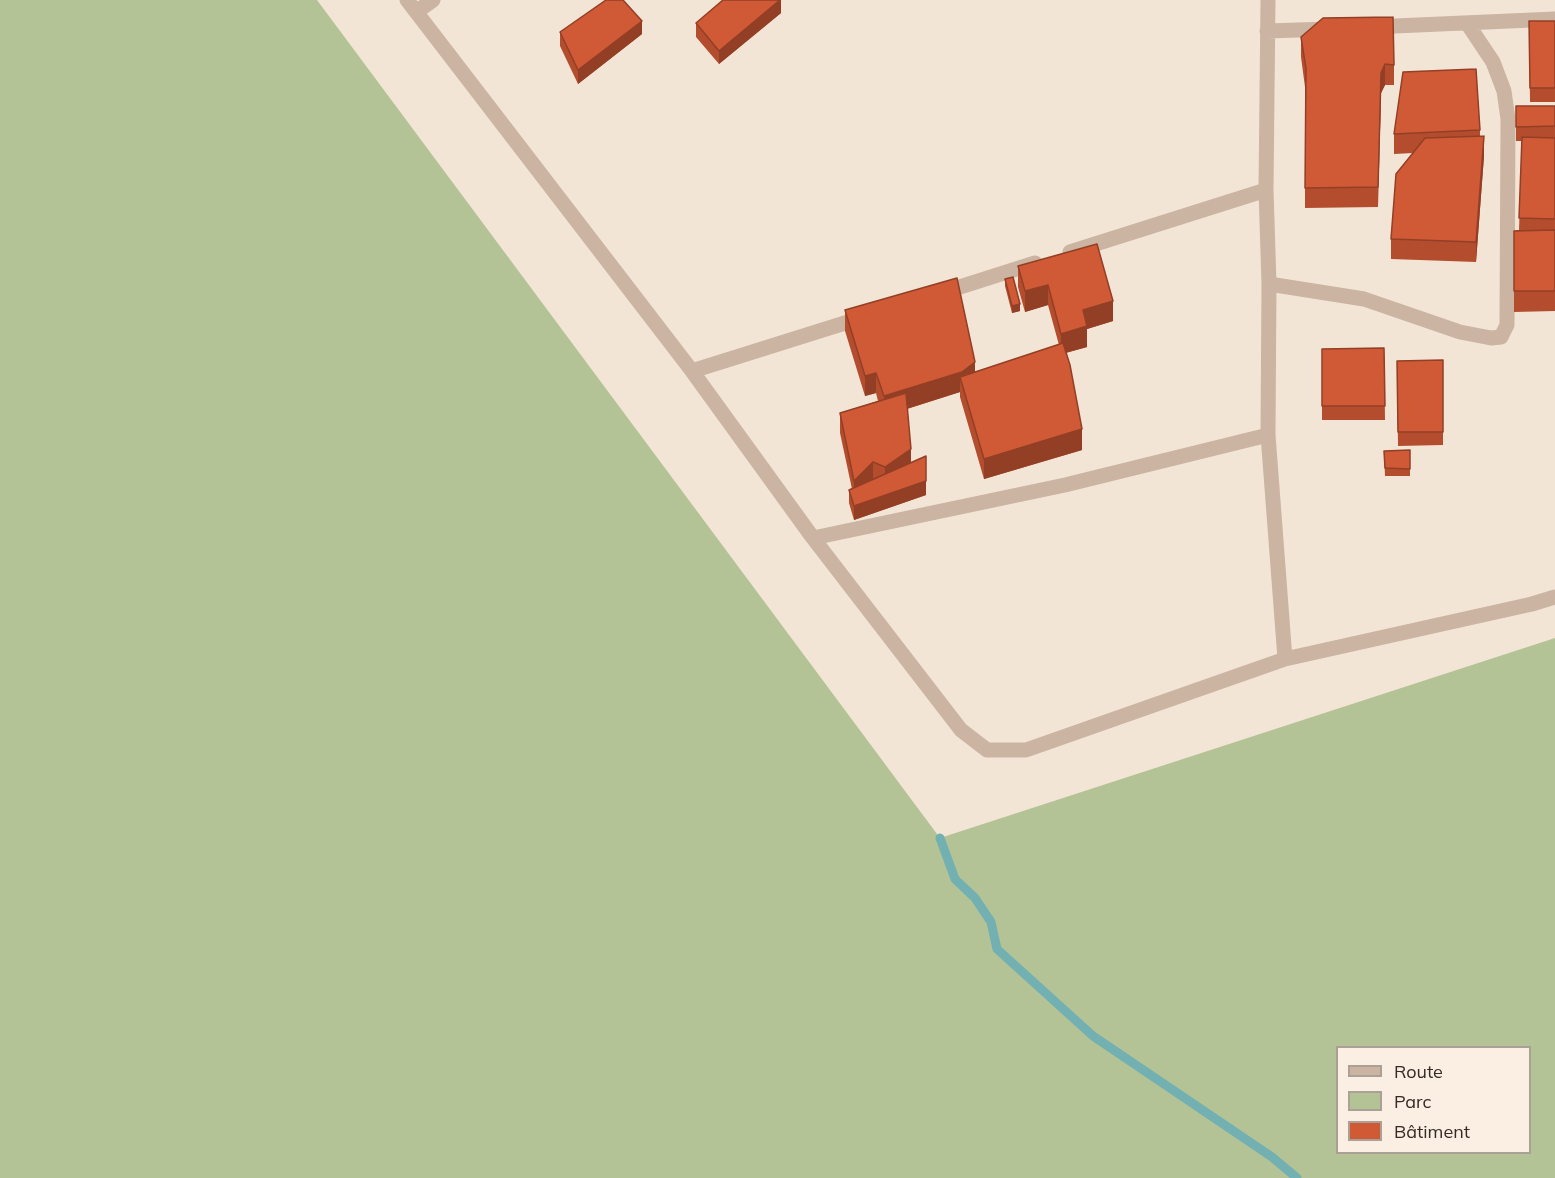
<!DOCTYPE html>
<html>
<head>
<meta charset="utf-8">
<style>
  body { margin:0 }
  #map { position:relative; width:1555px; height:1178px; overflow:hidden; background:#f3e5d6; font-family:Mulish,sans-serif }
  canvas { display:block }
  .legend { position:absolute; left:1336px; top:1046px; width:195px; height:108px; box-sizing:border-box; background:#faefe2; border:2px solid #aba096; margin:0; padding:8px 10px; list-style:none; font-size:18px; color:#352a25 }
  .legend li { display:flex; align-items:center; gap:12px; height:30px }
  .legend b { width:30px; border:2px solid #aba096 }
</style>
</head>
<body>
<div id="map">
<canvas width="1555" height="1178"></canvas>
<ul class="legend">
<li><b style="height:8px;background:#cbb4a1"></b>Route</li>
<li><b style="height:16px;background:#b4c395"></b>Parc</li>
<li><b style="height:16px;background:#d15a36"></b>Bâtiment</li>
</ul>
</div>
<script>
const ctx = document.querySelector('canvas').getContext('2d');
ctx.lineJoin = 'round';
function fillPath(path, color) { ctx.fillStyle = color; ctx.fill(path, 'evenodd'); }
const poly = rows => new Path2D(rows.map(r => 'M' + r).join(''));
function trace(path, color, width, dash) { ctx.strokeStyle = color; ctx.lineWidth = width; ctx.lineCap = dash ? 'butt' : 'round'; ctx.setLineDash(dash || []); ctx.stroke(path); }
fillPath(poly([
  [0,0,317,0,940,838,1555,638,1555,1178,0,1178],
  [1338,1048,1530,1048,1530,1152,1338,1152]
]), '#b4c395');
trace(poly([
  [940,838,955,879,975,898,991,922,997,949,1093,1036,1272,1157,1297,1178]
]), '#73b0b2', 9);
trace(poly([
  [407,0,692,371,813,538,961,730,987,750,1026,750,1285,659,1532,604,1555,597],
  [1268,0,1266,190,1269,284,1268,435,1285,659],
  [416,12,433,0],
  [1372,27,1555,19],
  [1267,31,1330,29],
  [1070,252,1266,190],
  [1269,284,1364,299,1460,332,1491,338,1501,337,1507,325,1508,119,1504,91,1493,62,1467,23],
  [941,293,1035,263],
  [692,371,864,317],
  [813,538,1065,485,1268,435]
]), '#cbb4a1', 15);
fillPath(poly([
  [781,0,781,13,719,64,696,37,696,23],
  [1529,21,1555,21,1555,102,1530,102],
  [560,32,642,34,578,84,560,46],
  [1301,37,1394,65,1394,85,1385,85,1381,93,1378,207,1305,208,1305,87,1301,57],
  [1516,106,1555,106,1555,311,1514,312,1514,231,1519,230,1522,141,1516,141],
  [1480,130,1480,136,1484,156,1476,262,1391,259,1391,239,1413,153,1394,154,1394,134],
  [1018,266,1113,321,1087,329,1087,347,1066,353,1082,450,984,479,960,397,960,392,907,409,911,462,926,495,854,520,849,503,849,490,852,489,840,433,840,413,878,401,876,393,865,396,845,331,845,310,975,372,1059,345,1048,305,1025,312,1018,287],
  [1005,279,1020,311,1012,313,1005,286],
  [1384,348,1385,420,1322,420,1322,349],
  [1443,360,1443,445,1398,446,1397,361],
  [1410,450,1410,476,1385,476,1384,451]
]), '#b44d2e');
fillPath(poly([
  [780,0,781,0,781,13,719,64,719,51],
  [642,21,642,34,578,84,578,70],
  [1385,64,1385,85,1381,93,1378,207,1381,73],
  [1484,136,1484,156,1476,262,1476,242],
  [1048,285,1048,305,1025,312,1025,291],
  [1113,301,1113,321,1087,329,1087,347,1061,354,1061,334,1083,310],
  [1020,304,1020,311,1012,313,1012,306],
  [975,362,975,382,960,377,960,392,884,416,884,396],
  [876,373,876,393,865,396,865,376],
  [1082,429,1082,450,984,479,984,459],
  [911,449,911,469,885,487,885,467],
  [873,462,873,482,854,501,854,481],
  [926,481,926,495,854,520,854,506]
]), '#923f26');
const building = poly([
  [606,0,623,0,642,21,578,70,560,32,606,0],
  [723,0,780,0,719,51,696,23,723,0],
  [1393,17,1394,65,1385,64,1381,73,1378,187,1305,188,1306,68,1301,37,1323,18,1393,17],
  [1529,21,1555,21,1555,88,1530,88,1529,21],
  [1476,69,1480,130,1394,134,1403,72,1476,69],
  [1516,106,1555,106,1555,126,1516,127,1516,106],
  [1484,136,1476,242,1391,239,1396,174,1425,138,1484,136],
  [1522,137,1555,138,1555,219,1519,218,1522,137],
  [1555,230,1555,291,1514,291,1514,231,1555,230],
  [1097,244,1113,301,1083,310,1087,326,1061,334,1048,285,1025,291,1018,266,1097,244],
  [1013,277,1020,304,1012,306,1005,279,1013,277],
  [957,278,975,362,962,372,884,396,876,373,865,376,845,310,957,278],
  [1063,343,1070,365,1082,429,984,459,960,377,1063,343],
  [1384,348,1385,406,1322,406,1322,349,1384,348],
  [1443,360,1443,432,1398,432,1397,361,1443,360],
  [906,393,911,449,885,467,873,462,854,481,840,413,906,393],
  [1410,450,1410,469,1385,468,1384,451,1410,450],
  [926,456,926,481,854,506,849,490,926,456]
]);
fillPath(building, '#d15a36');
trace(building, '#923f26', 1.5);
</script>
</body>
</html>
